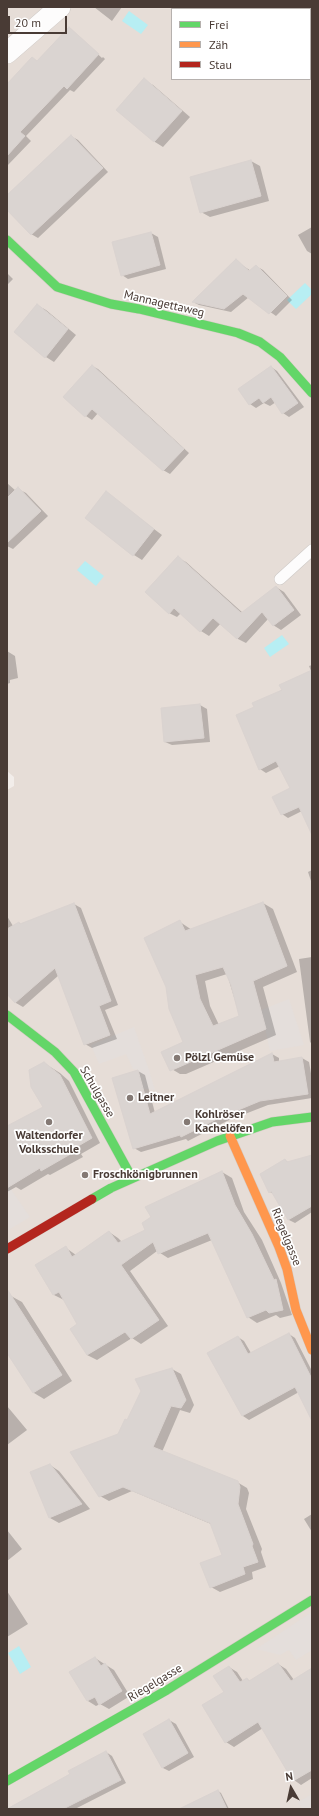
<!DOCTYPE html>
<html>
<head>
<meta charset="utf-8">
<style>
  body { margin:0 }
  #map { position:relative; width:319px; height:1816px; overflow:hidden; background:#f2edea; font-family:"PT Sans",sans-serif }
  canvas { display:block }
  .frame { position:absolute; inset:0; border:8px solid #493b35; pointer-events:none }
  .legend { position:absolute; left:171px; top:8px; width:140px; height:72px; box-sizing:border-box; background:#fff; border:1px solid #b6b1ae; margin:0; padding:5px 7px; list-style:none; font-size:12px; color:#493b35 }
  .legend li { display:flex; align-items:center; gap:8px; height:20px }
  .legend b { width:20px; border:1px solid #b6b1ae }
  .north { position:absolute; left:271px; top:1768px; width:40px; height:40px; -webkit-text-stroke:3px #fff; paint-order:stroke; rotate:351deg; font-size:11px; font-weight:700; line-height:16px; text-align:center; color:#493b35 }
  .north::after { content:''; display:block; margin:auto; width:14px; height:18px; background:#493b35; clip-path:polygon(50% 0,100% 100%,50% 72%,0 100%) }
  .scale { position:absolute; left:8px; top:16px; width:59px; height:18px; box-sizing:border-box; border:2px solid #493b35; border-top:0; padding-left:5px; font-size:12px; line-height:14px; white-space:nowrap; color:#493b35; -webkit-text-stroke:3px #fff; paint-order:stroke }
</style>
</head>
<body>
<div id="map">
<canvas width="319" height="1816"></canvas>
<div class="frame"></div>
<ul class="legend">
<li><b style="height:5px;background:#63d668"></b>Frei</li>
<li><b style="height:5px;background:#ff974d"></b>Zäh</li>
<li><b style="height:5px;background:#b3261e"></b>Stau</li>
</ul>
<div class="north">N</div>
<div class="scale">20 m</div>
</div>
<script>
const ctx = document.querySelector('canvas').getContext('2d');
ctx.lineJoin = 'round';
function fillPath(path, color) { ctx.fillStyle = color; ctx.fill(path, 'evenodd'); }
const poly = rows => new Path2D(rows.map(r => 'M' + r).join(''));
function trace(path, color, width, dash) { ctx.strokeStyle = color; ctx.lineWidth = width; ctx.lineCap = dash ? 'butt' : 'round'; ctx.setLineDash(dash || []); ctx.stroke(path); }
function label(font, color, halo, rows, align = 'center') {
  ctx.font = font + ' "PT Sans",sans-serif'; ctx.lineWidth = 3.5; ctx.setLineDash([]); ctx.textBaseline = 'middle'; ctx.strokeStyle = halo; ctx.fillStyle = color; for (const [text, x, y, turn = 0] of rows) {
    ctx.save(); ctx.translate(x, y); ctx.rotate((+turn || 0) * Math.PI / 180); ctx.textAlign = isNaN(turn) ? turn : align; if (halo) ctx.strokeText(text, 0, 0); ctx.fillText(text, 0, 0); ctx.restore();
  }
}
fillPath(poly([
  [7,7,312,7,312,1809,7,1809,7,790,14,786,14,777,7,771],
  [172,9,310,9,310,79,172,79]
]), '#e6ddd7');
fillPath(poly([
  [289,999,304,1045,270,1051,261,1010],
  [134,1027,149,1070,155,1090,143,1089,138,1070,133,1069,126,1054,99,1064,91,1045],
  [8,1185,30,1217,7,1231,7,1186],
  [312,1612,312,1650,296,1660,289,1650,280,1655,256,1649],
  [312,1794,312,1808,302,1809,298,1802]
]), '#e4dedb');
fillPath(poly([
  [129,11,148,25,141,34,122,21],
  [305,283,312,290,312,294,296,309,287,300],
  [85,561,104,576,96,586,77,570],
  [282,635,289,644,270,657,264,648],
  [19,1646,31,1667,20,1674,8,1653]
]), '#b7eef3');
fillPath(poly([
  [94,7,122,7,112,21],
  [181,7,232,7,235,9,182,9],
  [69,28,102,58,103,57,105,59,74,92,70,90,26,136,31,141,7,166,7,85,38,62],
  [144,80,153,85,190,117,163,147,155,142,118,110],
  [71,136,78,140,108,172,38,238,31,234,7,209,7,196],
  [251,161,260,166,269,201,210,217,201,212],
  [312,227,312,254,307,251,298,235],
  [151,233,158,237,166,269,128,279,122,275],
  [236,261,251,271,256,266,263,270,292,300,276,316,249,297,231,312,199,305,193,302],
  [7,273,13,279,7,285],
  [37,305,46,310,76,335,54,362,46,357],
  [92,366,98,369,189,453,170,474,163,470,98,413,92,420,86,416],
  [271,367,277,371,304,407,289,417,283,413,276,402,270,406,264,403,256,408,250,404],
  [7,483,16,491,18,489,26,493,48,516,13,549,7,546],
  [106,493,162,535,142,560,134,555],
  [178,558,186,562,243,613,276,587,284,592,301,615,281,630,273,625,268,619,246,643,238,639,221,623,209,636,201,631,181,613,177,617,169,613],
  [7,651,15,656,18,678,10,680,10,683,7,684],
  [312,665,312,829,302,811,288,818,282,814,291,789,280,766,266,773,260,769,255,707,311,671,309,666],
  [200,705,207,709,210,742,172,745,165,742,162,709],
  [312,870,312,884,308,872],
  [263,903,273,909,297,972,263,987,276,1035,186,1074,180,1074,170,1068,184,1043,180,922,192,930],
  [227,974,240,1017,219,1025,210,1006,205,981],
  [74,904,81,908,118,1005,105,1010,117,1039,92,1048,85,1044,59,975,23,1007,16,1003,7,993,7,916,13,926,19,923,21,924],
  [312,957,312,1044,310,1042,299,959],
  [272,1054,279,1058,279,1062,302,1058,309,1062,312,1079,312,1098,268,1105,227,1121,188,1141,186,1139,141,1152,134,1148,138,1071,145,1075,155,1113],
  [44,1063,60,1073,69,1081,100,1143,81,1154,83,1157,50,1175,48,1174,21,1190,16,1187,7,1192,7,1127,44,1107],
  [312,1156,312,1212,295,1223,289,1220,275,1195,270,1192,285,1160,289,1163],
  [222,1172,232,1178,244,1212,262,1240,281,1283,292,1315,280,1318,276,1315,257,1323,248,1317,212,1240,168,1258,157,1251,130,1271,168,1326,141,1344,132,1338,97,1360,87,1355,79,1324,64,1300,54,1295,36,1265,66,1248,76,1255,109,1232,118,1238,122,1242,146,1230],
  [11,1296,22,1302,72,1381,44,1399,34,1393,7,1351,7,1299],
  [289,1334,295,1338,312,1371,312,1417,299,1392,249,1420,243,1416,208,1353,238,1337,244,1341,251,1353],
  [172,1369,181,1374,194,1405,190,1413,180,1410,162,1452,237,1482,247,1488,249,1493,246,1509,262,1549,261,1552,266,1567,252,1572,253,1579,220,1592,211,1587,223,1556,211,1524,132,1491,109,1501,100,1496,119,1435,128,1421],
  [7,1406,27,1430,7,1445],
  [50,1465,59,1471,90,1509,59,1523,50,1518],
  [312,1514,312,1532,304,1519],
  [7,1530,22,1549,7,1561],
  [7,1591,28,1624,7,1637],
  [95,1658,114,1670,130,1696,109,1709,100,1704,96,1706,88,1701,71,1672],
  [278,1664,286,1669,294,1680,312,1669,312,1778,301,1785,294,1780,263,1728,234,1747,226,1742,225,1692,229,1667,237,1672,243,1681,247,1679,250,1681],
  [169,1720,176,1724,194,1757,169,1771,163,1768],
  [106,1752,112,1756,126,1783,75,1809,8,1809,71,1774],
  [218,1791,221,1793,229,1809,203,1809]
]), '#0003');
const building = poly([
  [69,27,99,54,67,89,64,86,20,132,25,136,7,156,7,84,32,57,37,61,69,27],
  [144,78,182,111,154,142,116,110,144,78],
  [71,135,103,168,31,235,7,210,7,195,71,135],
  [251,160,261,196,200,213,190,177,251,160],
  [151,232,160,265,121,276,112,242,151,232],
  [236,259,249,271,256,265,287,296,269,314,243,294,224,309,192,302,236,259],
  [37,304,68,329,45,358,14,332,37,304],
  [92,365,184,449,163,471,92,409,85,417,63,397,92,365],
  [271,366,298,403,282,414,271,397,263,403,259,398,249,405,238,389,271,366],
  [18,487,41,511,7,543,7,498,18,487],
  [106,491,154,529,133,556,85,518,106,491],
  [178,556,241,613,276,586,294,610,273,626,262,612,237,639,213,618,200,632,174,608,169,614,145,592,178,556],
  [312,670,312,835,299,807,281,815,272,797,290,788,276,761,259,770,236,715,254,707,252,703,282,690,279,685,312,670],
  [200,704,204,738,164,742,161,708,200,704],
  [263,902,287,966,253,981,266,1029,170,1071,161,1052,183,1042,169,1009,166,987,144,938,180,920,185,931,263,902],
  [223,967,231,985,239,1016,213,1026,200,999,195,975,223,967],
  [74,903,111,1001,99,1006,110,1035,84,1045,55,968,15,1003,7,994,7,929,19,922,20,924,74,903],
  [272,1053,274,1062,302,1057,308,1094,260,1101,219,1118,181,1137,180,1135,133,1149,112,1078,138,1070,150,1114,272,1053],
  [44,1062,60,1075,92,1138,73,1149,74,1152,41,1171,40,1168,7,1188,7,1126,43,1107,31,1087,29,1070,44,1062],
  [312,1155,312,1206,288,1220,271,1191,269,1193,260,1174,285,1159,287,1162,312,1155],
  [222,1171,235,1205,252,1234,274,1280,276,1279,283,1310,269,1313,266,1310,247,1318,208,1233,158,1254,153,1242,121,1265,159,1320,131,1339,125,1332,87,1355,70,1329,77,1324,59,1292,53,1295,35,1265,66,1246,72,1257,109,1231,118,1243,145,1230,142,1223,151,1217,145,1207,222,1171],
  [7,1289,62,1375,33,1393,7,1353,7,1289],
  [289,1333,312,1379,312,1421,295,1387,242,1416,207,1353,238,1336,248,1354,289,1333],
  [172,1368,186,1400,181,1408,171,1406,153,1447,238,1481,240,1487,238,1504,253,1544,252,1546,258,1562,243,1567,245,1574,210,1588,200,1563,222,1555,210,1523,123,1487,99,1497,70,1452,118,1434,125,1419,127,1420,141,1391,135,1379,172,1368],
  [50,1464,82,1504,49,1518,30,1472,50,1464],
  [95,1657,101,1666,105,1663,122,1691,99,1705,95,1697,87,1701,69,1672,95,1657],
  [278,1663,291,1681,312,1668,312,1770,293,1781,258,1722,225,1743,202,1705,224,1692,213,1676,229,1666,240,1682,247,1678,249,1681,278,1663],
  [169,1719,188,1753,162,1768,143,1734,169,1719],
  [106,1751,121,1780,63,1809,7,1809,70,1774,68,1771,106,1751],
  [218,1790,227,1809,179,1809,218,1790]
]);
fillPath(building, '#dad4d1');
trace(building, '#dad3d0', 1);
const lane = poly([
  [280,579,312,550]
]);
const street = poly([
  [7,53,60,7]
]);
const fast = poly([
  [7,240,57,287,111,304,139,309,238,333,260,342,280,357,312,393],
  [7,1015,55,1052,74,1072,132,1178],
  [92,1199,111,1188,217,1141,272,1122,312,1117],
  [7,1781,167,1690,312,1600]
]);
const slow = poly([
  [230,1136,279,1247,287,1269,296,1310,312,1350]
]);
const jam = poly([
  [7,1249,92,1199]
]);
trace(lane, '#cec9c6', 12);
trace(street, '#cec9c6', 22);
trace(fast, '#d4cac3', 10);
trace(slow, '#d4cac3', 10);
trace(jam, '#d4cac3', 10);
trace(lane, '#fdfcfc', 11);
trace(street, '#fdfcfc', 21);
trace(fast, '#63d668', 9);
trace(slow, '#ff974d', 9);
trace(jam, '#b3261e', 9);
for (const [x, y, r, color] of [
  [177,1058,4,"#847974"],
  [130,1098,4,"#847974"],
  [49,1122,4,"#847974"],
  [187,1122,4,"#847974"],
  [85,1175,4,"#847974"]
]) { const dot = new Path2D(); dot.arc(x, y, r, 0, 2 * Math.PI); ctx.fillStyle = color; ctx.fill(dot); trace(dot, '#fff', 1.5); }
label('12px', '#493b35', '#fff', [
  ["Mannagettaweg",164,304,13],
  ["Schulgasse",97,1092,60],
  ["Riegelgasse",286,1237,68],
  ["Riegelgasse",155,1683,-31]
]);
label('bold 12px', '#493b35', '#fff', [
  ["Pölzl Gemüse",185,1058],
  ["Leitner",138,1098],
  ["Kohlröser",195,1115],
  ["Kachelöfen",195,1129],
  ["Waltendorfer",49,1136,"center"],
  ["Volksschule",49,1150,"center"],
  ["Froschkönigbrunnen",93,1175]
], 'left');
</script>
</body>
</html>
